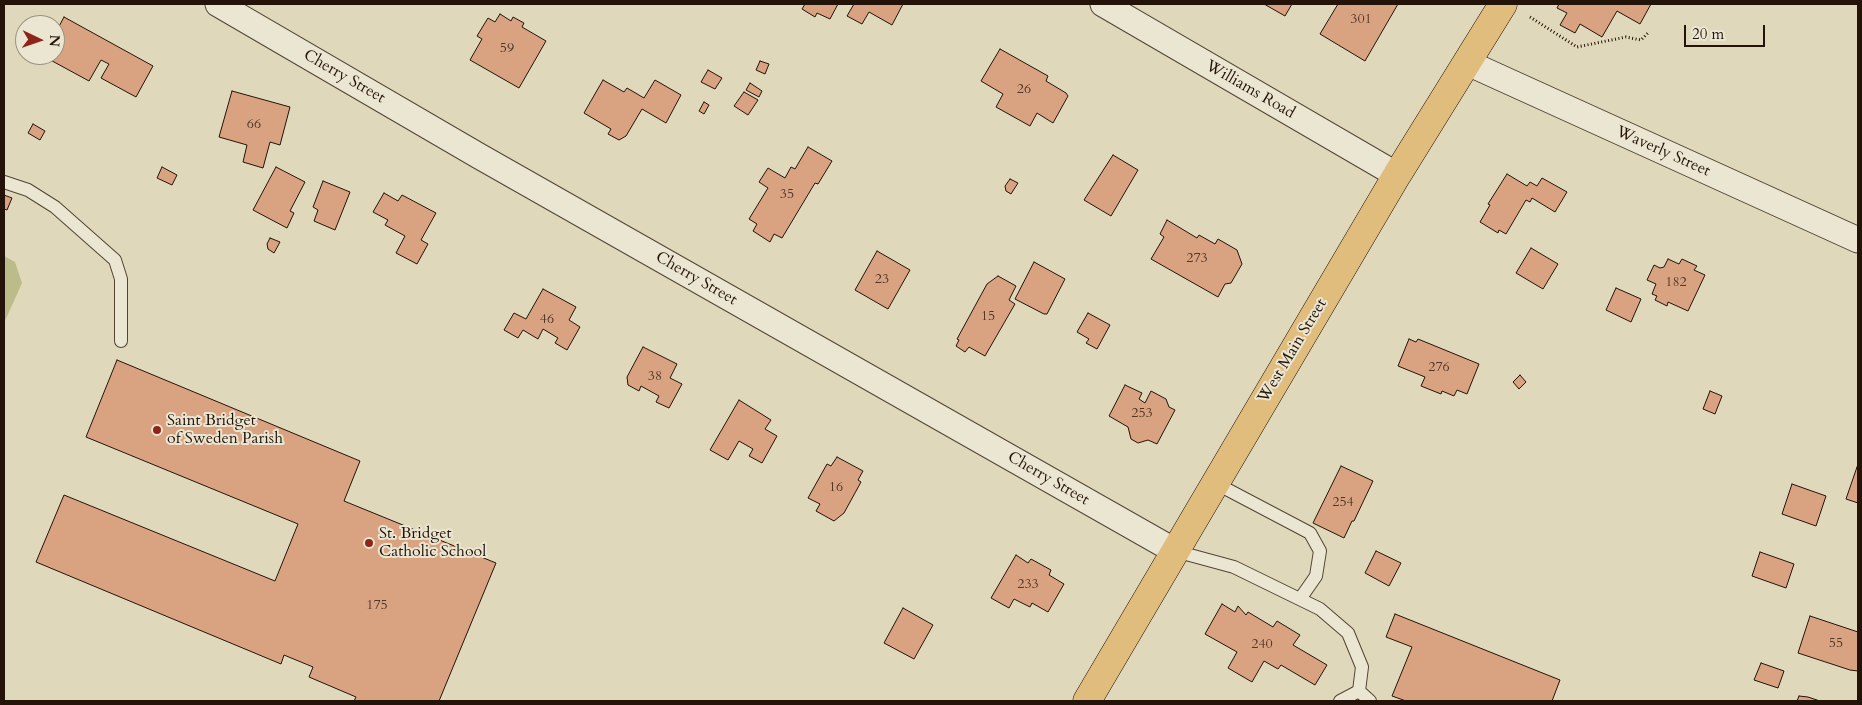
<!DOCTYPE html>
<html>
<head>
<meta charset="utf-8">
<style>
  body { margin:0 }
  #map { position:relative; width:1862px; height:705px; overflow:hidden; background:#e0d8ba; font-family:Cardo,serif }
  canvas { display:block }
  .frame { position:absolute; inset:0; border:5px solid #231309; pointer-events:none }
  .north { position:absolute; left:15px; top:15px; width:50px; height:50px; box-sizing:border-box; background:#ebe6d2; border:1px solid #9b9282; border-radius:50%; rotate:93deg; font-size:14px; font-weight:700; line-height:20px; text-align:center; color:#231309 }
  .north::after { content:''; display:block; margin:auto; width:18px; height:22px; background:#8f2418; clip-path:polygon(50% 0,100% 100%,50% 72%,0 100%) }
  .scale { position:absolute; left:1684px; top:25px; width:81px; height:22px; box-sizing:border-box; border:2px solid #231309; border-top:0; padding-left:6px; font-size:15px; line-height:18px; white-space:nowrap; color:#231309; -webkit-text-stroke:4px #ebe6d2; paint-order:stroke }
</style>
</head>
<body>
<div id="map">
<canvas width="1862" height="705"></canvas>
<div class="frame"></div>
<div class="north">N</div>
<div class="scale">20 m</div>
</div>
<script>
const ctx = document.querySelector('canvas').getContext('2d');
ctx.lineJoin = 'round';
function fillPath(path, color) { ctx.fillStyle = color; ctx.fill(path, 'evenodd'); }
const poly = rows => new Path2D(rows.map(r => 'M' + r).join(''));
function trace(path, color, width, dash) { ctx.strokeStyle = color; ctx.lineWidth = width; ctx.lineCap = dash ? 'butt' : 'round'; ctx.setLineDash(dash || []); ctx.stroke(path); }
function label(font, color, halo, rows, align = 'center') {
  ctx.font = font + ' Cardo,serif'; ctx.lineWidth = 4; ctx.setLineDash([]); ctx.textBaseline = 'middle'; ctx.strokeStyle = halo; ctx.fillStyle = color; for (const [text, x, y, turn = 0] of rows) {
    ctx.save(); ctx.translate(x, y); ctx.rotate((+turn || 0) * Math.PI / 180); ctx.textAlign = isNaN(turn) ? turn : align; if (halo) ctx.strokeText(text, 0, 0); ctx.fillText(text, 0, 0); ctx.restore();
  }
}
fillPath(poly([
  [4,256,15,262,22,283,4,323]
]), '#bbbc8a');
const building = poly([
  [805,4,838,4,830,19,817,13,815,17,802,9,805,4],
  [854,4,903,4,892,25,869,12,862,24,847,16,854,4],
  [1264,4,1292,4,1285,16,1264,4],
  [1338,4,1398,4,1365,61,1320,34,1338,4],
  [1559,4,1651,4,1640,24,1617,11,1602,37,1580,24,1575,33,1560,25,1567,13,1557,8,1559,4],
  [500,14,511,21,513,17,524,23,522,27,546,41,519,88,470,60,482,39,477,36,488,18,495,22,500,14],
  [64,17,153,66,136,97,101,78,109,64,101,60,89,81,43,56,55,55,55,34,64,17],
  [1000,49,1048,76,1046,81,1066,93,1068,96,1053,123,1037,113,1030,126,996,107,1003,94,981,81,1000,49],
  [760,61,769,64,765,74,756,70,760,61],
  [708,70,722,78,715,89,701,82,708,70],
  [603,80,624,92,627,88,644,98,655,80,681,95,666,123,642,109,626,136,619,140,608,134,611,129,584,113,603,80],
  [750,83,762,91,759,97,746,90,750,83],
  [232,91,290,107,280,145,270,142,263,168,243,162,247,145,219,137,232,91],
  [744,92,758,100,748,115,734,106,744,92],
  [704,102,709,105,704,114,699,111,704,102],
  [33,124,45,131,40,140,28,133,33,124],
  [808,147,832,161,818,184,815,183,782,238,774,234,770,242,753,231,757,224,749,219,768,188,759,182,768,168,785,178,791,167,795,169,808,147],
  [1113,155,1138,170,1111,216,1084,200,1113,155],
  [162,167,177,175,172,185,157,178,162,167],
  [276,167,305,182,290,211,294,213,287,228,253,210,276,167],
  [1507,174,1527,186,1530,182,1537,186,1542,178,1567,192,1555,212,1532,198,1530,202,1526,200,1506,234,1499,230,1498,233,1480,222,1490,205,1488,204,1507,174],
  [1010,179,1018,183,1011,194,1006,191,1005,186,1010,179],
  [323,181,350,192,335,230,314,221,318,210,313,207,323,181],
  [384,193,398,201,402,195,436,213,421,240,428,244,417,264,396,253,405,236,385,225,388,220,373,212,384,193],
  [4,195,12,198,7,210,4,209,4,195],
  [1167,220,1197,238,1199,235,1215,244,1218,239,1237,250,1242,264,1231,283,1225,284,1218,297,1151,259,1164,237,1160,234,1167,220],
  [270,238,280,242,274,253,268,249,267,244,270,238],
  [1531,248,1558,264,1543,289,1516,273,1531,248],
  [877,251,910,270,888,309,855,290,877,251],
  [1668,259,1679,264,1682,259,1697,266,1694,270,1705,275,1688,311,1668,302,1667,306,1655,300,1657,296,1652,294,1656,284,1647,280,1654,265,1660,268,1664,267,1668,259],
  [1034,262,1065,279,1047,314,1044,314,1015,299,1034,262],
  [998,276,1016,286,1009,300,1015,304,985,356,969,347,965,352,956,346,959,340,957,339,987,284,998,276],
  [1616,288,1641,299,1631,322,1606,310,1616,288],
  [543,289,576,307,569,320,580,327,567,350,555,343,558,338,543,329,538,339,523,330,518,338,504,330,514,313,526,319,543,289],
  [1088,313,1110,325,1097,349,1086,343,1089,339,1077,332,1088,313],
  [1409,339,1416,342,1418,339,1479,364,1467,394,1457,390,1454,396,1442,391,1441,394,1421,386,1425,377,1398,366,1409,339],
  [643,347,677,364,670,378,682,384,669,408,656,402,659,396,641,386,639,391,628,385,627,377,643,347],
  [117,360,360,461,344,501,496,563,439,701,354,701,356,697,309,677,313,667,284,655,281,664,36,562,64,495,275,581,298,524,86,437,117,360],
  [1520,375,1526,382,1519,389,1513,382,1520,375],
  [1125,385,1142,393,1139,399,1145,403,1151,391,1166,399,1169,407,1175,410,1157,444,1148,440,1138,443,1131,439,1128,427,1109,416,1125,385],
  [1710,391,1722,396,1715,414,1703,409,1710,391],
  [739,400,771,420,765,429,777,436,762,463,749,456,753,449,739,441,728,460,710,450,739,400],
  [837,457,863,471,858,480,861,482,844,513,834,521,816,511,820,504,808,498,827,464,831,466,837,457],
  [1341,466,1373,481,1354,521,1352,521,1344,538,1313,523,1341,466],
  [1857,467,1858,467,1858,503,1846,499,1857,467],
  [1792,484,1826,496,1816,526,1782,514,1792,484],
  [1376,551,1401,563,1389,586,1365,573,1376,551],
  [1760,552,1794,564,1786,588,1752,576,1760,552],
  [1016,555,1028,563,1031,559,1051,570,1049,575,1064,584,1048,612,1032,603,1030,607,1014,599,1009,608,991,598,1016,555],
  [1222,604,1235,612,1238,606,1246,615,1248,612,1273,627,1277,621,1300,635,1293,645,1327,665,1315,685,1281,665,1278,669,1264,661,1252,682,1228,668,1237,652,1205,634,1222,604],
  [903,608,933,625,914,659,884,643,903,608],
  [1395,614,1560,680,1552,701,1406,701,1392,696,1412,647,1386,637,1395,614],
  [1810,616,1858,632,1858,671,1850,670,1798,653,1810,616],
  [1761,663,1784,671,1778,688,1754,680,1761,663],
  [1799,696,1808,697,1820,701,1797,701,1799,696]
]);
fillPath(building, '#d9a281');
trace(building, '#231309', 1);
const lane = poly([
  [4,182,28,190,55,207,115,260,121,279,121,341],
  [1215,483,1310,533,1320,551,1316,576,1300,599],
  [1175,551,1234,567,1320,609,1348,633,1362,667,1359,691,1340,701],
  [1359,691,1370,701]
]);
const street = poly([
  [218,4,479,156,1175,551],
  [1103,4,1397,175],
  [1468,63,1858,240]
]);
const primary = poly([
  [1087,701,1397,175,1503,4]
]);
trace(lane, '#524435', 14);
trace(street, '#524435', 27);
trace(primary, '#231309', 29);
trace(poly([
  [1530,17,1577,47,1626,37,1641,40,1649,32]
]), '#231309', 3, [1, 2.5]);
trace(lane, '#ebe6d2', 12);
trace(street, '#ebe6d2', 25);
trace(primary, '#e0bc7d', 28);
for (const [x, y, r, color] of [
  [157,430,5,"#8f2418"],
  [369,543,5,"#8f2418"]
]) { const dot = new Path2D(); dot.arc(x, y, r, 0, 2 * Math.PI); ctx.fillStyle = color; ctx.fill(dot); trace(dot, '#ebe6d2', 2); }
label('14px', '#503727', null, [
  ["301",1361,20],
  ["59",507,49],
  ["26",1024,90],
  ["66",254,125],
  ["35",787,195],
  ["273",1197,259],
  ["23",882,280],
  ["182",1676,283],
  ["15",988,317],
  ["46",547,320],
  ["276",1439,368],
  ["38",655,377],
  ["253",1142,414],
  ["16",836,488],
  ["254",1343,503],
  ["233",1028,585],
  ["175",377,606],
  ["55",1836,644],
  ["240",1262,645]
]);
label('16px', '#231309', '#ebe6d2', [
  ["Cherry Street",344,77,30],
  ["Williams Road",1250,90,30],
  ["Waverly Street",1663,152,24],
  ["Cherry Street",696,279,30],
  ["West Main Street",1293,351,-59],
  ["Cherry Street",1048,479,30]
]);
label('16px', '#231309', '#ebe6d2', [
  ["Saint Bridget",167,421],
  ["of Sweden Parish",167,439],
  ["St. Bridget",379,534],
  ["Catholic School",379,552]
], 'left');
</script>
</body>
</html>
